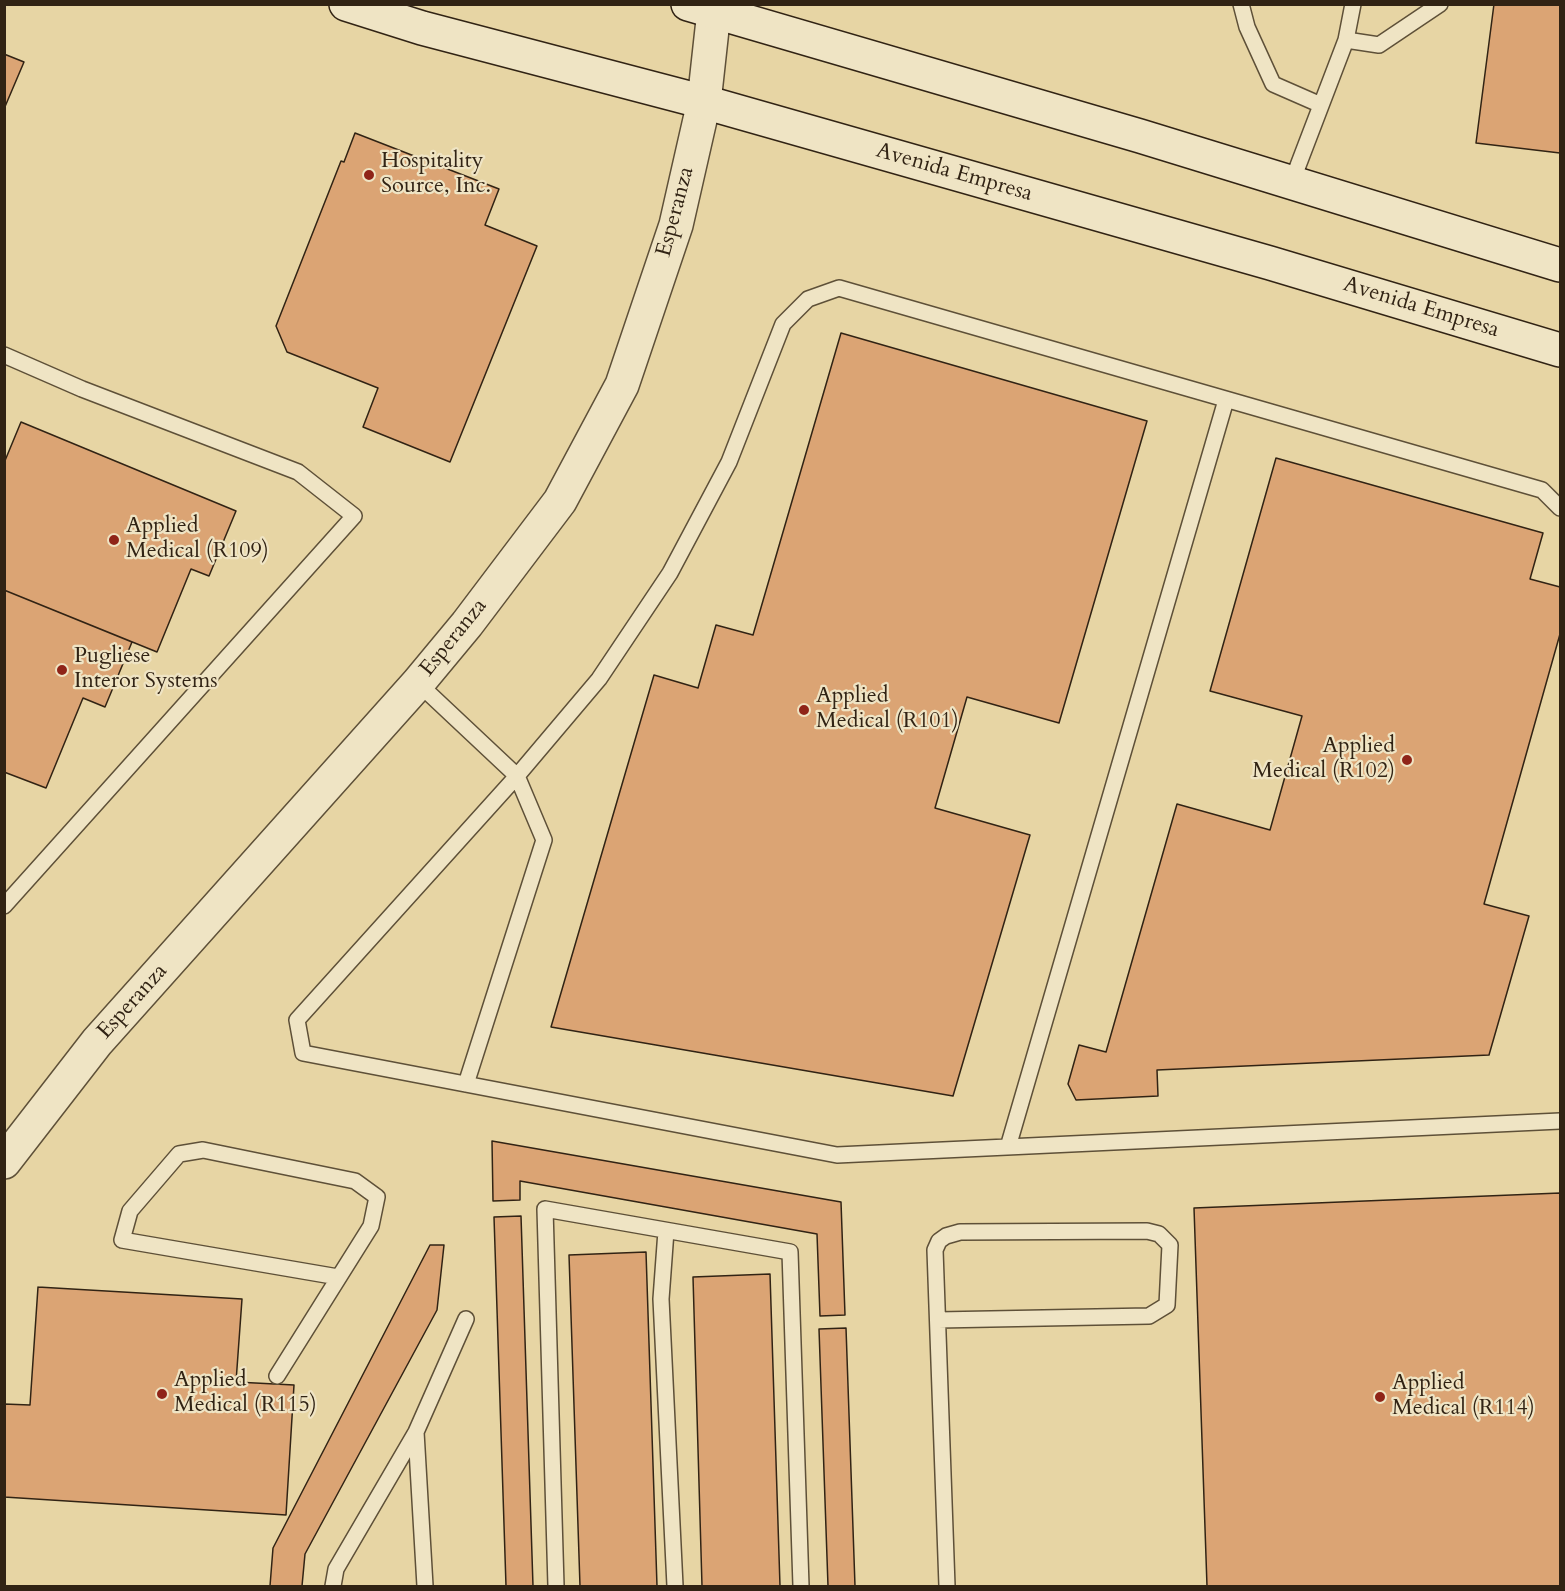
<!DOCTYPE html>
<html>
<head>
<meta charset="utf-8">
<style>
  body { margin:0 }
  #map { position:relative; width:1565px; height:1591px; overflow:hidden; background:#e7d5a4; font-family:Cardo,serif }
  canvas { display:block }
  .frame { position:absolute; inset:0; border:6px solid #312314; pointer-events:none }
</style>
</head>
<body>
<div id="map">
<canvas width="1565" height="1591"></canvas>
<div class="frame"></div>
</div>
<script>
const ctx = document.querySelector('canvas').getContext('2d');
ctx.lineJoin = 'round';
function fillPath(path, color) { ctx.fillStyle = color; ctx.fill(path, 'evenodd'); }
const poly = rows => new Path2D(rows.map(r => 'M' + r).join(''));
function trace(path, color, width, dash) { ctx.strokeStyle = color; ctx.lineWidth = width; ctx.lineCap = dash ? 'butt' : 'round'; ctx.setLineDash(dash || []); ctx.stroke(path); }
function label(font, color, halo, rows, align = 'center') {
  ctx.font = font + ' Cardo,serif'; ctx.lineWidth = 4.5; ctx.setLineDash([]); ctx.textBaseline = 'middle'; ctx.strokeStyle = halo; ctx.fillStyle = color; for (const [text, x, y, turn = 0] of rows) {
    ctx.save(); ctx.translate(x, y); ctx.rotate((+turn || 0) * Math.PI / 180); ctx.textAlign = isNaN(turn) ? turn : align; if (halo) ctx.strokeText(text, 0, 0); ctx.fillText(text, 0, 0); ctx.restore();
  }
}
const building = poly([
  [1494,4,1560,4,1560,153,1476,143,1494,4],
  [4,54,24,62,4,109,4,54],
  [355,133,499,189,485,225,537,246,450,462,363,427,378,388,287,352,276,326,341,161,344,162,355,133],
  [841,333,1147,421,1059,723,967,697,935,808,1030,835,953,1096,551,1027,654,675,698,688,716,625,753,635,841,333],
  [21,422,236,511,209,576,191,569,157,652,4,590,4,463,21,422],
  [1276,458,1543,533,1530,579,1560,587,1560,634,1484,904,1529,916,1489,1055,1157,1070,1158,1096,1076,1100,1068,1084,1079,1045,1106,1052,1177,804,1270,830,1302,716,1210,691,1276,458],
  [4,590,132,642,105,707,83,698,46,788,4,772,4,590],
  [492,1141,841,1202,845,1315,820,1316,817,1234,520,1181,520,1200,493,1201,492,1141],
  [1560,1193,1560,1586,1207,1586,1194,1208,1560,1193],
  [521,1216,533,1586,506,1586,494,1217,521,1216],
  [430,1245,444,1245,437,1310,305,1554,302,1586,270,1586,273,1548,430,1245],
  [646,1252,657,1586,580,1586,569,1255,646,1252],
  [770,1274,780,1586,702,1586,693,1277,770,1274],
  [38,1287,242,1299,236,1382,294,1385,286,1515,4,1497,4,1404,30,1405,38,1287],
  [846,1328,855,1586,828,1586,819,1329,846,1328]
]);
fillPath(building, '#dba474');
trace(building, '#312314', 1.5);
const service = poly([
  [1241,4,1247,27,1273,84,1321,105],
  [1346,40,1379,45,1440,4],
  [1291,184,1346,40,1353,4],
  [4,355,82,389,298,472,354,516,4,906],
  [1560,508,1542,490,839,288,808,299,783,324,729,462,670,573,599,679,517,776,297,1020,303,1053,837,1155,1560,1121],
  [418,683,517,776,544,840,466,1084],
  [1008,1147,1226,400],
  [666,1231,661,1299,675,1586],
  [938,1320,1149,1316,1167,1305,1170,1245,1159,1234,1147,1231,960,1232,946,1236,939,1241,935,1250,947,1586],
  [277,1376,371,1226,377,1197,355,1181,203,1150,179,1154,130,1211,122,1240,338,1277],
  [416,1432,425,1586],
  [333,1586,336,1569,416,1432,466,1319],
  [556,1586,545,1209,790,1252,801,1586]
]);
const tertiary = poly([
  [4,1162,97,1042,418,683,467,624,560,501,622,385,676,225,704,102,714,11]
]);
const secondary = poly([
  [346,4,422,28,704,102,1270,263,1560,350],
  [688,4,1140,136,1560,265]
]);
trace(service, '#5e5038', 18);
trace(tertiary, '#5e5038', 36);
trace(secondary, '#312314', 36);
trace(service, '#efe4c4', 15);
trace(tertiary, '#efe4c4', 33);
trace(secondary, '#efe4c4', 33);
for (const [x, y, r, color] of [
  [369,175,6,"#8f2418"],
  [114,540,6,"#8f2418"],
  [62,670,6,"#8f2418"],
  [804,710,6,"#8f2418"],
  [1407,760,6,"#8f2418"],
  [162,1394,6,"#8f2418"],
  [1380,1397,6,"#8f2418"]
]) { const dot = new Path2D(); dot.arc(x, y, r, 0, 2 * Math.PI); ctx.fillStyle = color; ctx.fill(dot); trace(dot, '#efe4c4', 2); }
label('22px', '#312314', '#efe4c4', [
  ["Hospitality",381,162],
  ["Source, Inc.",381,187],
  ["Applied",126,527],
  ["Medical (R109)",126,552],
  ["Pugliese",74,657],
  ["Interor Systems",74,682],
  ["Applied",816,697],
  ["Medical (R101)",816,722],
  ["Applied",1395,747,"right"],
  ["Medical (R102)",1395,772,"right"],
  ["Applied",174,1381],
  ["Medical (R115)",174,1406],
  ["Applied",1392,1384],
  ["Medical (R114)",1392,1409]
], 'left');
label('22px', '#312314', '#efe4c4', [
  ["Avenida Empresa",954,173,16],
  ["Esperanza",676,212,-75],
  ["Avenida Empresa",1421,308,17],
  ["Esperanza",454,638,-51],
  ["Esperanza",133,1002,-48]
]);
</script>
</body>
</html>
